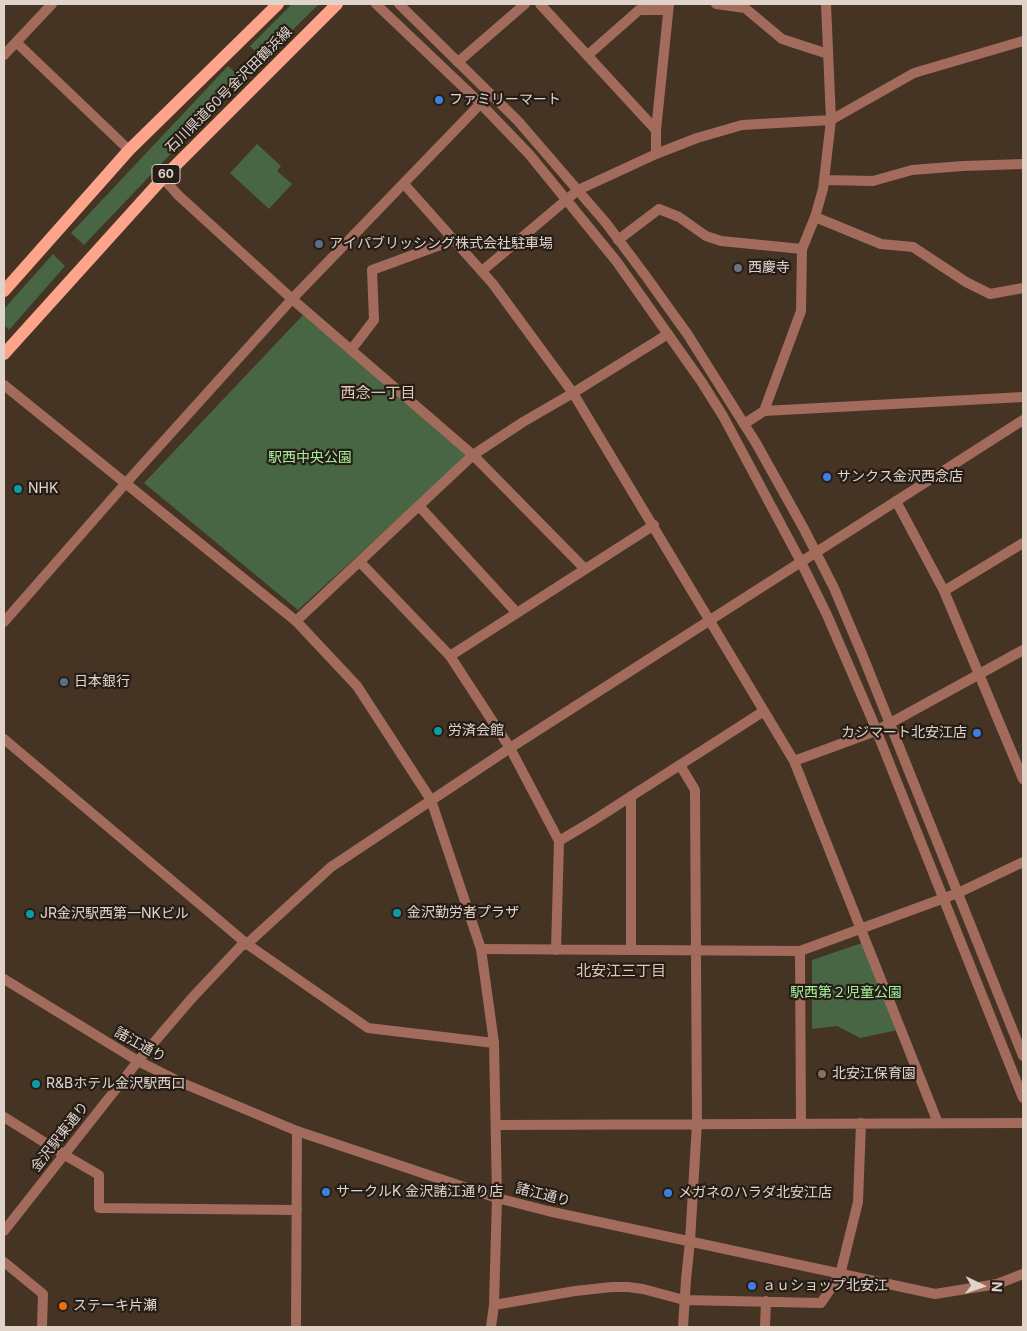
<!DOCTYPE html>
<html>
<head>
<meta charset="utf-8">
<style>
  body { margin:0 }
  #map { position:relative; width:1027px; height:1331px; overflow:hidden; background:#453323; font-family:Inter,sans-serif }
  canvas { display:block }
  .frame { position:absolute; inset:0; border:5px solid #e0d4ca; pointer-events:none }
  .north { position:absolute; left:957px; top:1261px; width:50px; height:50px; -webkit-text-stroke:4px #251d16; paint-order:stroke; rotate:93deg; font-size:14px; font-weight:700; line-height:20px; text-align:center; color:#e0d4ca }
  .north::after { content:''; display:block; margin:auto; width:18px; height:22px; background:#e0d4ca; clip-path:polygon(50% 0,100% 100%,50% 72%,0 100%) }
</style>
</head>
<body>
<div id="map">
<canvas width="1027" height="1331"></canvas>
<div class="frame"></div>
<div class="north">N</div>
</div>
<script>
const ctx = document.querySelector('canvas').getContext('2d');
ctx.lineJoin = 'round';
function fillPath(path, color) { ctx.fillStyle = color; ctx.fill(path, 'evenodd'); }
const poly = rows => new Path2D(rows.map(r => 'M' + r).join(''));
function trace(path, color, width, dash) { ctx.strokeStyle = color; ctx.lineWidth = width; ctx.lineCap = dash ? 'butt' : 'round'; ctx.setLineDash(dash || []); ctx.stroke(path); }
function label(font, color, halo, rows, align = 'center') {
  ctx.font = font + ' Inter,"Noto Sans JP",sans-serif'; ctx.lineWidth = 4.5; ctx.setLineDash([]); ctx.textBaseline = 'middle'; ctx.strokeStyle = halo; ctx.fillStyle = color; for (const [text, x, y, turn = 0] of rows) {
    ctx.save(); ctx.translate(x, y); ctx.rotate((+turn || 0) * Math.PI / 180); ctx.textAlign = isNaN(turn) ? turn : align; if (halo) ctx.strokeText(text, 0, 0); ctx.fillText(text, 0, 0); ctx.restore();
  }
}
fillPath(poly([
  [292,4,319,4,263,59,250,46],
  [228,66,242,79,84,245,71,233],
  [257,144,281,166,277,171,292,184,269,209,230,173],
  [53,254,65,266,9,330,4,325,4,309],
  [303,315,468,455,298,610,144,483],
  [862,943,898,1030,860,1038,837,1026,812,1029,812,960]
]), '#486644');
trace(poly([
  [540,4,656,130],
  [716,4,745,8,782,39,828,54],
  [588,55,639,10,668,10],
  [458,62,525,4],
  [656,154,656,130,669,4],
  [163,178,178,195,292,299,473,455,585,569],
  [824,180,873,181,912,170,963,166,1023,164],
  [404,184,493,284,573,393,794,761,938,1123],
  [815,217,881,244,913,247,966,282,990,294,1023,288],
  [618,240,659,209,679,217,706,236,721,241,802,249],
  [482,271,578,190,656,154,697,138,742,125,831,120,914,73,1023,41],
  [351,350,374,320,372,270,454,240],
  [764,411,1023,397],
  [744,424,764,411,801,311,802,249,815,217,823,189,831,120,826,4],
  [896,501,944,591,1023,779],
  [419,506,517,613],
  [360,562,450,656,510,748,559,841,556,950],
  [944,591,1023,543],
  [296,621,473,455,523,422,573,393,668,334],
  [4,622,125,484],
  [450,656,654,525],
  [794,761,876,731,1023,650],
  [680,765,695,790,697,1123,690,1241,686,1280,683,1327],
  [559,841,591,822,764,711],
  [247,944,368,1028,494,1043],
  [481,949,800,951,958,893,1023,862],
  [631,950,631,796],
  [800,951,801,1123],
  [496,1125,1023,1123],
  [63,1154,99,1175,99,1208,297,1210],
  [4,1262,43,1294,42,1327],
  [494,1305,575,1291,612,1287,628,1287,643,1289,684,1300,821,1303,840,1275,858,1202,861,1123],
  [296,1327,297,1131],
  [491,1327,494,1305,497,1198],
  [765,1327,766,1301]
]), '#a26b5c', 10);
trace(poly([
  [376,4,476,99,529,154,617,262,701,381,723,416,801,562,827,615,871,717,1023,1098],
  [399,4,518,121,606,223,645,275,688,335,756,443,804,529,834,588,862,654,1023,1056],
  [16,42,129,150],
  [4,55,52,4],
  [4,385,296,621,357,686,431,800,481,949,494,1043,497,1198],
  [125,484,292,299,485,99],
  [4,739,247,944],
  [4,979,138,1061,180,1082,297,1131,497,1198,548,1211,935,1294,997,1284,1023,1274],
  [4,1117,63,1154],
  [4,1231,138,1061,192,998,241,946,247,944,331,867,510,748,1023,420]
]), '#a26b5c', 10);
trace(poly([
  [4,291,129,150,278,4],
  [4,354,163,178,337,4]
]), '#fda48b', 12);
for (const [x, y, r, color] of [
  [439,100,5,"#3f7fe0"],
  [319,244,5,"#5c6f8a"],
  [738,268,5,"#6b7280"],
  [827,477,5,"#3f7fe0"],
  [18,489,5,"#0f9aa8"],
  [64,682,5,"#5c6f8a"],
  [438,731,5,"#0f9aa8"],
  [977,733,5,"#3f7fe0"],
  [397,913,5,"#0f9aa8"],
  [30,914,5,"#0f9aa8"],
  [822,1074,5,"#8d6e63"],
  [36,1084,5,"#0f9aa8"],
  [326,1192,5,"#3f7fe0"],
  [668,1193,5,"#3f7fe0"],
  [752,1286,5,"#3f7fe0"],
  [63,1306,5,"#e8710a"]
]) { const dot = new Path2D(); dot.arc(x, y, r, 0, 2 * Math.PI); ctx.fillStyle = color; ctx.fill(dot); trace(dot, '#251d16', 2); }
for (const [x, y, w] of [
  [166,174,28]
]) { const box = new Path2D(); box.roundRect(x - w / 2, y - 9.5, w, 19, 4); ctx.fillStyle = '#251d16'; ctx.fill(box); trace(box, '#e0d4ca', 1); }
label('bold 12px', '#e0d4ca', null, [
  ["60",166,174]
]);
label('14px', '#e0d4ca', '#251d16', [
  ["石川県道60号金沢田鶴浜線",229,90,-45],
  ["諸江通り",140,1045,29],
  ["金沢駅東通り",60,1137,-52],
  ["諸江通り",543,1195,14]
]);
label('14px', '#e0d4ca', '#251d16', [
  ["ファミリーマート",449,100],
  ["アイパブリッシング株式会社駐車場",329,244],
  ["西慶寺",748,268],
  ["サンクス金沢西念店",837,477],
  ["NHK",28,489],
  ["日本銀行",74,682],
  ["労済会館",448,731],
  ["カジマート北安江店",967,733,"right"],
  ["金沢勤労者プラザ",407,913],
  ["JR金沢駅西第一NKビル",40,914],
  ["北安江保育園",832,1074],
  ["R&Bホテル金沢駅西口",46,1084],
  ["サークルK 金沢諸江通り店",336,1192],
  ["メガネのハラダ北安江店",678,1193],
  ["ａｕショップ北安江",762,1286],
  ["ステーキ片瀬",73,1306]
], 'left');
label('14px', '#a5ef9a', '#251d16', [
  ["駅西中央公園",310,458],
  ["駅西第２児童公園",846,993]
]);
label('15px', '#e0c9b6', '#251d16', [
  ["西念一丁目",378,393],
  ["北安江三丁目",621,971]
]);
</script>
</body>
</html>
